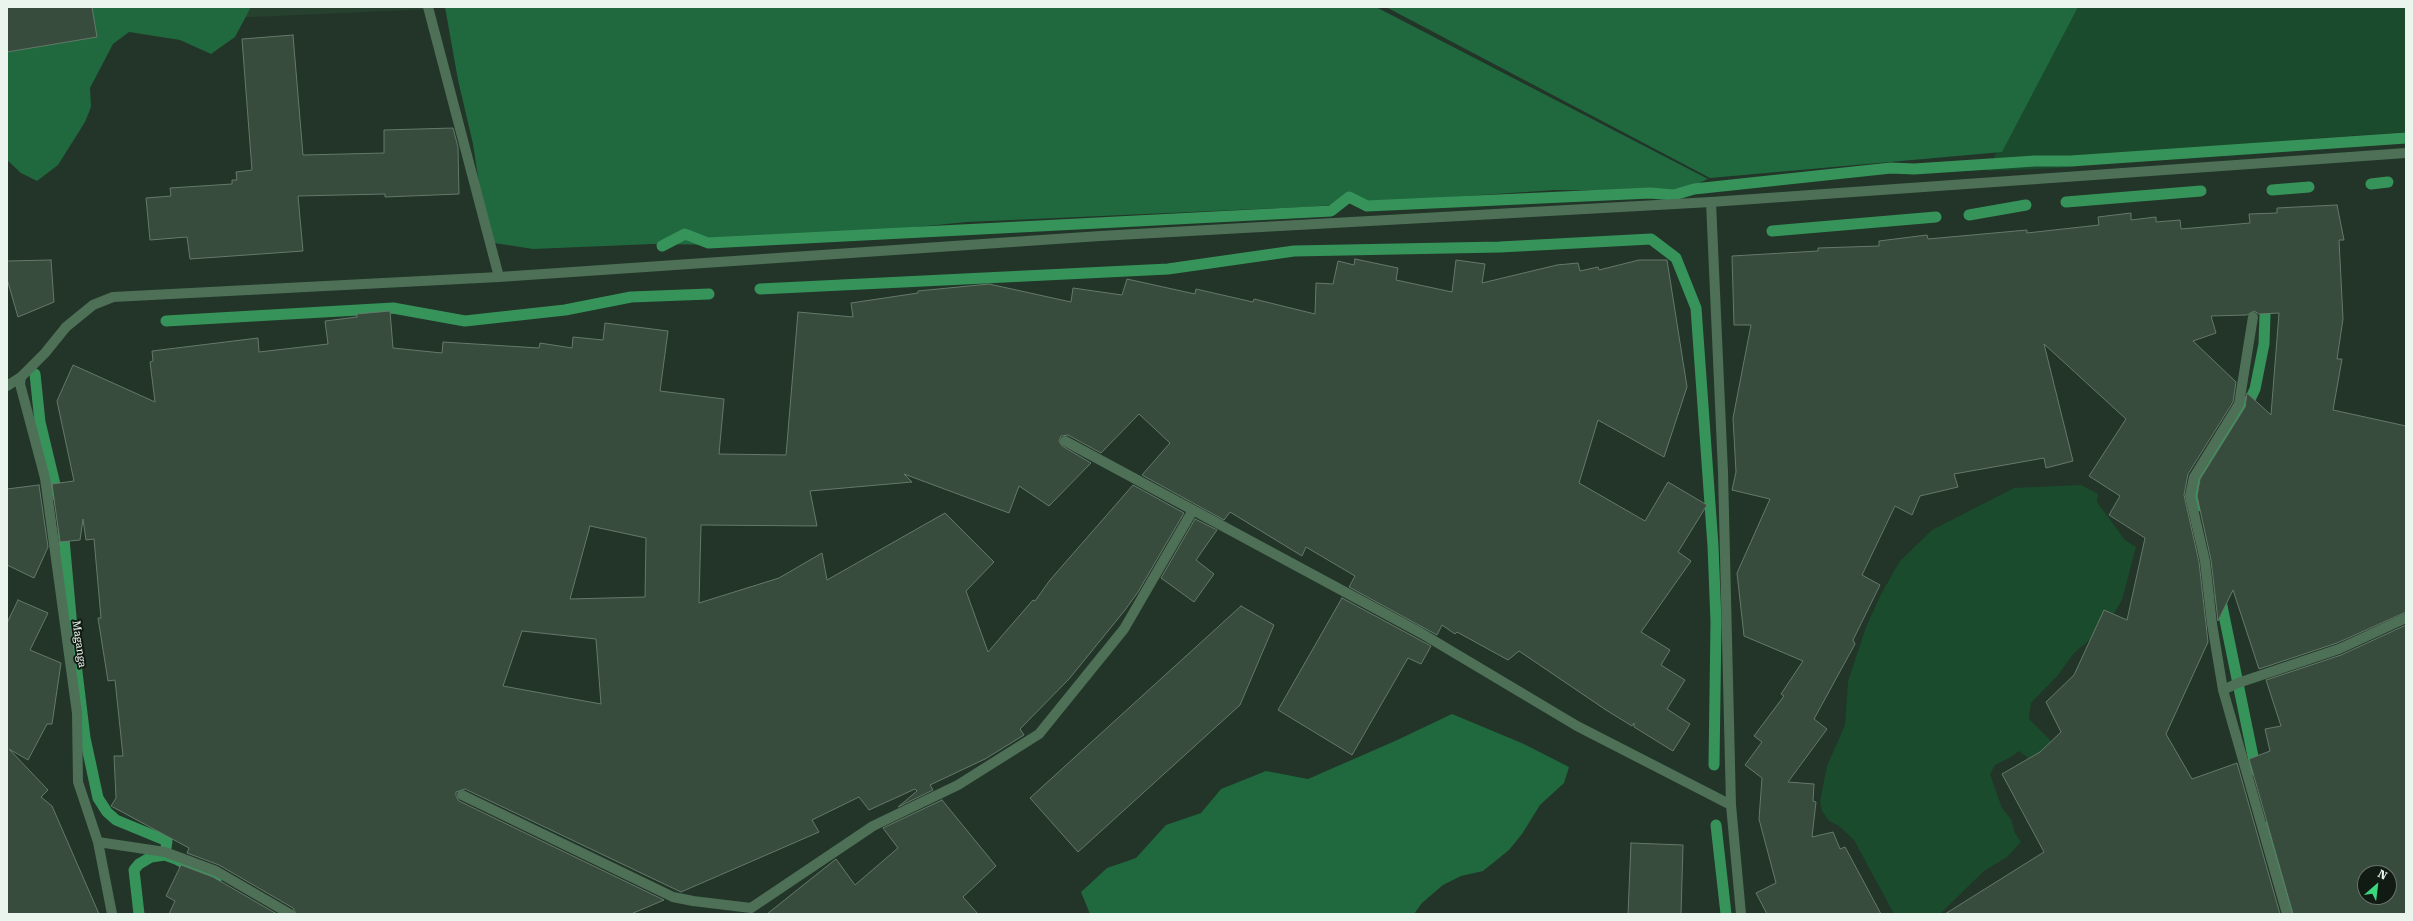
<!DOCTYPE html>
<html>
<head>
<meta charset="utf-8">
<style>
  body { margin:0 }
  #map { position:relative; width:2413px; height:921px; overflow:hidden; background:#223528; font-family:"Roboto Serif",serif }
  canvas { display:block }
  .frame { position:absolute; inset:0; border:8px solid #eaf6ed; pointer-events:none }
  .north { position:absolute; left:2357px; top:865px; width:40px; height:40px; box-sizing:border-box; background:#121a14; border:1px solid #68726b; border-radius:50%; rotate:28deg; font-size:11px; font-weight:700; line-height:16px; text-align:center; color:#eaf6ed }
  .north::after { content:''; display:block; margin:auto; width:14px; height:18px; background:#3ad77f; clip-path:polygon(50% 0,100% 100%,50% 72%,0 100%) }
</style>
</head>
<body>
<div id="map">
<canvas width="2413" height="921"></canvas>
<div class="frame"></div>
<div class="north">N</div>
</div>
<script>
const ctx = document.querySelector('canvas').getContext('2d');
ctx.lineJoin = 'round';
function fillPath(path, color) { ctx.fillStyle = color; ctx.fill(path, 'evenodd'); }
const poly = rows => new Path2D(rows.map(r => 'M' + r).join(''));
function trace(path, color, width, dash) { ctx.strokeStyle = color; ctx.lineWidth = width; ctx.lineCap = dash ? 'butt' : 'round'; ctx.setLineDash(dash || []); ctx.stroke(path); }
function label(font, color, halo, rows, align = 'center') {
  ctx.font = font + ' "Roboto Serif",serif'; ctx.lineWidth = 4; ctx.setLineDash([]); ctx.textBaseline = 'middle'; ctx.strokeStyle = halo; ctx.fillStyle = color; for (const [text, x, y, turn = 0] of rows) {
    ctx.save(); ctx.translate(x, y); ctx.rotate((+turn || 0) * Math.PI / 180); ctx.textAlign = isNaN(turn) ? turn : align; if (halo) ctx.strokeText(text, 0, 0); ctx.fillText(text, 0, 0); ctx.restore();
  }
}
fillPath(poly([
  [7,7,432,7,432,9,7,28]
]), '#27412f');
fillPath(poly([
  [2071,7,2406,7,2406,132,2307,139,2060,168,1987,171],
  [2081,485,2098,494,2097,502,2125,540,2136,547,2122,600,2107,625,2074,653,2058,675,2031,703,2029,719,2055,745,2036,764,2019,751,2011,757,1995,765,1990,774,2002,808,2011,819,2015,833,2021,842,2007,857,1984,871,1940,914,1894,914,1854,840,1839,826,1829,821,1822,811,1820,801,1827,766,1845,725,1848,681,1866,627,1881,594,1900,561,1932,530,2014,488]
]), '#194b2c');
fillPath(poly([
  [7,7,251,7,235,37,211,54,180,40,129,32,113,44,90,88,91,107,85,122,58,165,37,181,21,173,7,160],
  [445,7,1376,7,1708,179,1681,191,1555,190,1303,207,967,222,896,229,836,242,786,236,725,245,653,244,533,249,488,242,473,144,458,80],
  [1386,7,2078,7,2002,152,1710,178],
  [1452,714,1524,744,1569,767,1564,783,1540,805,1522,834,1509,850,1483,871,1461,876,1443,885,1422,903,1414,914,1090,914,1081,892,1107,868,1136,858,1166,825,1201,813,1221,789,1266,771,1308,779,1395,741]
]), '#20683e');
trace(poly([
  [2371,184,2388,182],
  [2272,190,2309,187],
  [2066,202,2201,191],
  [1969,215,2026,205],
  [1772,231,1936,217],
  [662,246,685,234,708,243,1331,211,1349,197,1367,206,1650,193,1674,195,1694,189,1891,168,1914,169,2035,161,2071,161,2406,138],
  [760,289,1168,269,1294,251,1500,247,1651,239,1676,258,1696,308,1713,546,1716,622,1714,765],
  [166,321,393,308,465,321,565,310,631,297,709,294],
  [35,374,40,422,58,497],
  [2201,506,2198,491,2209,457,2246,408,2255,389,2264,344,2265,315],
  [63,528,73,639,85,738,98,798,107,812,116,820,167,841,165,855],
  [2220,596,2256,771],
  [1716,825,1726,914],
  [2269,826,2293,914],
  [139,914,134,870,139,864,151,857,165,855,176,859,216,881]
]), '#36945b', 11);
const building = poly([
  [7,7,92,7,97,37,7,52,7,7],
  [293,35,303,155,384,153,384,130,453,128,458,147,459,194,385,197,385,194,298,196,303,251,190,259,187,237,150,240,146,198,171,196,170,188,232,184,232,180,237,180,236,172,252,170,242,39,293,35],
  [2337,205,2344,240,2339,240,2343,319,2337,359,2342,359,2333,410,2406,426,2406,612,2337,643,2259,669,2233,590,2218,621,2211,560,2197,496,2200,479,2245,407,2247,393,2271,415,2279,313,2259,314,2254,311,2247,315,2211,316,2216,333,2193,341,2236,382,2233,402,2188,474,2184,495,2199,562,2208,642,2166,734,2192,779,2237,763,2280,914,1945,914,2044,852,2002,774,2040,752,2061,732,2046,702,2074,675,2104,610,2127,620,2145,538,2109,515,2120,496,2089,476,2126,419,2044,344,2073,461,2046,468,2044,458,1954,474,1958,487,1920,496,1912,515,1895,506,1862,575,1880,585,1853,640,1855,644,1814,719,1827,729,1788,782,1814,784,1813,801,1816,802,1812,837,1833,832,1840,849,1845,847,1881,914,1767,914,1756,893,1776,883,1759,819,1762,778,1745,765,1762,742,1754,736,1784,696,1781,694,1803,661,1744,636,1737,573,1770,499,1732,490,1736,472,1733,418,1751,325,1734,325,1732,256,1818,251,1818,248,1879,246,1879,241,1927,235,1928,239,2027,230,2027,233,2099,225,2098,217,2131,213,2131,220,2156,217,2156,222,2180,220,2181,229,2250,223,2249,214,2277,213,2277,208,2337,205],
  [1355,259,1398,268,1396,280,1452,292,1456,260,1485,264,1482,283,1557,265,1578,263,1580,271,1598,267,1599,270,1639,260,1667,260,1687,387,1664,457,1598,420,1579,483,1645,521,1668,482,1707,505,1678,552,1691,561,1641,632,1670,650,1661,665,1685,680,1667,709,1690,724,1673,751,1634,727,1634,723,1632,726,1606,710,1519,651,1508,660,1457,632,1455,634,1442,625,1437,635,1349,587,1355,576,1306,547,1302,556,1230,512,1224,520,1142,475,1170,443,1139,414,1101,453,1068,435,1061,436,1059,441,1062,446,1091,463,1049,506,1019,486,1009,513,904,474,912,482,810,491,817,526,701,525,699,603,779,578,822,553,827,580,945,513,994,562,966,591,988,652,1033,600,1035,601,1050,580,1133,485,1184,513,1138,592,1125,610,1069,679,1020,729,1024,735,985,759,930,785,933,790,898,807,917,791,915,789,869,810,859,797,812,820,819,832,681,892,465,789,456,792,456,796,459,801,664,900,631,914,296,914,293,908,219,865,187,853,189,848,111,806,116,798,114,756,123,756,115,680,108,681,98,618,101,618,94,539,86,540,83,519,80,540,60,542,52,484,74,481,57,401,73,365,155,402,150,362,153,361,152,351,258,338,259,352,328,344,325,321,357,317,357,314,390,311,393,348,442,353,443,342,539,348,540,343,572,348,573,337,603,340,605,323,668,331,660,391,724,399,719,454,786,455,798,312,853,317,851,303,918,293,918,291,989,284,1071,302,1073,288,1122,295,1127,279,1195,294,1196,289,1253,302,1254,299,1315,314,1316,283,1333,284,1338,261,1354,265,1355,259],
  [590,526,646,538,645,597,570,599,590,526],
  [522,631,596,639,601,704,503,686,522,631],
  [51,260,54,302,18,317,7,279,7,261,51,260],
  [39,485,48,547,34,578,7,565,7,489,39,485],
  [1195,519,1217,530,1196,560,1214,574,1194,602,1161,578,1195,519],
  [1342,598,1431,646,1421,664,1408,658,1352,755,1278,710,1342,598],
  [18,600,48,613,30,650,61,663,52,724,47,724,28,760,9,749,48,790,41,797,52,806,99,914,7,914,7,623,18,600],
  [1241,606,1274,625,1240,705,1078,852,1030,798,1241,606],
  [2406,625,2406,914,2293,914,2249,759,2270,751,2265,729,2281,726,2266,680,2341,655,2406,625],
  [2365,873,2389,873,2389,897,2365,897,2365,873],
  [942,800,996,866,963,897,978,914,767,914,836,859,855,885,898,848,883,828,942,800],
  [1631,843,1683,845,1681,914,1628,914,1631,843],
  [181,865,213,877,277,914,169,914,175,901,166,896,181,865]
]);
fillPath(building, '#384c3e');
trace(building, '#64796a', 1);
trace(poly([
  [428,7,499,277]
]), '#4d7057', 10);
trace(poly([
  [1711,202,1723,472,1731,805,1741,914],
  [2253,317,2239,404,2194,477,2190,496,2205,561,2212,624,2223,690,2287,914],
  [21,377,20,384,45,478,77,713,78,782,98,842,112,914],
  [1065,441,1421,633,1577,726,1731,805],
  [2223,690,2238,683,2339,649,2406,618],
  [462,795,673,897,693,901,751,908,873,826,958,785,1039,734,1124,629,1193,510],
  [98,842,165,852,216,871,290,914]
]), '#4d7057', 10);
trace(poly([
  [7,386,21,377,45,353,66,327,93,305,113,297,499,277,1100,236,1711,202,2406,153]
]), '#4d7057', 10);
label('11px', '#eaf6ed', '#121a14', [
  ["Maganga",79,644,82]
]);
</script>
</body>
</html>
